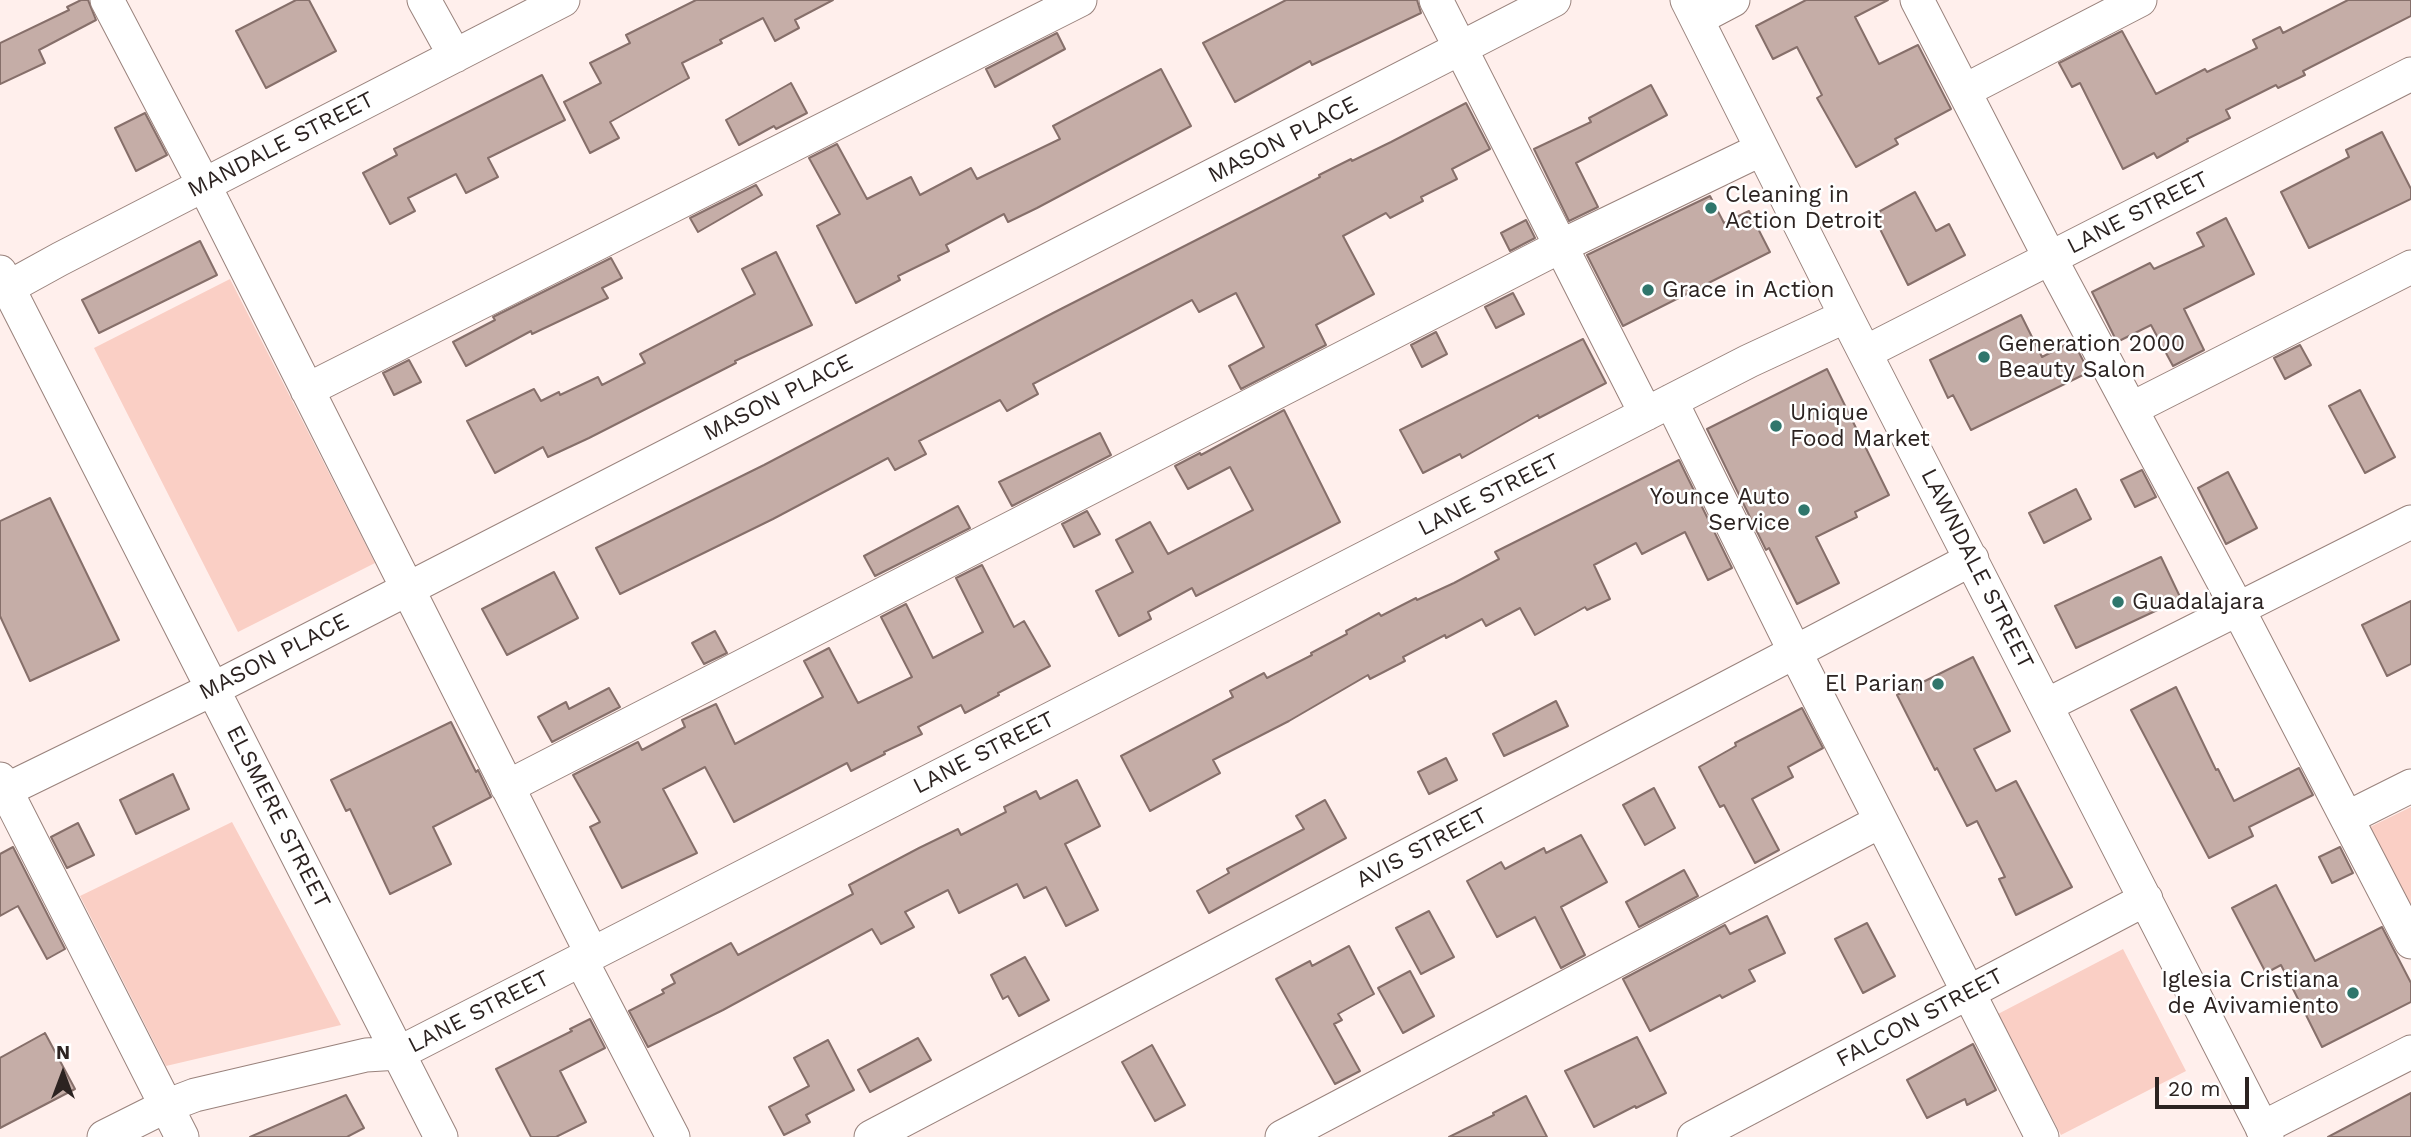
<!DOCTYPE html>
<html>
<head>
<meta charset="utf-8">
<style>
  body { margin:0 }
  #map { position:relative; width:2411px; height:1137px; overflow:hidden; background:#ffefec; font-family:"Work Sans",sans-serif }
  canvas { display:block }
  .north { position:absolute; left:28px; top:1039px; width:70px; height:70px; -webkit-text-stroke:5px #fff; paint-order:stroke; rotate:0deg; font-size:19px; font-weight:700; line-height:28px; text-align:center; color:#2c2321 }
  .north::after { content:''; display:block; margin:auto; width:24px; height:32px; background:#2c2321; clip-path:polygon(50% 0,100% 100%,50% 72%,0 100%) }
  .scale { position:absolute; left:2155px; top:1077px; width:94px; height:32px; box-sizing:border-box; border:4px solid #2c2321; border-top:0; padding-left:9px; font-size:21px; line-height:24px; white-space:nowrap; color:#2c2321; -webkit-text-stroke:5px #fff; paint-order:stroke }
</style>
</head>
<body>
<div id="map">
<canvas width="2411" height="1137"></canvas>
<div class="north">N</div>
<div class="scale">20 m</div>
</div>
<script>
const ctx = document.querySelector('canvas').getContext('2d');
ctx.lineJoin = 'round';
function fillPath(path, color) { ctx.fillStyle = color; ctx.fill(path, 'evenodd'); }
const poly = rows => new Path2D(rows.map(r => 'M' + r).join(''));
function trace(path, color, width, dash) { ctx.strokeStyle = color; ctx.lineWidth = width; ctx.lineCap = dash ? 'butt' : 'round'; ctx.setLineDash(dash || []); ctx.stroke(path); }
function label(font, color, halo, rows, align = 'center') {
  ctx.font = font + ' "Work Sans",sans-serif'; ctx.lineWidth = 5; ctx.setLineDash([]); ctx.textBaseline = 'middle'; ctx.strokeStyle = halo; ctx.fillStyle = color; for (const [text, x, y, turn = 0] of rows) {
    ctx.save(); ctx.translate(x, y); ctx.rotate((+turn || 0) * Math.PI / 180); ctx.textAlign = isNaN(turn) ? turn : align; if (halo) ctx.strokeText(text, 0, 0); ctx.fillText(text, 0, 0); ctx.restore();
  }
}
fillPath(poly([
  [230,279,375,563,238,632,94,348],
  [2411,807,2411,912,2370,827],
  [232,822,341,1025,166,1066,80,896],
  [2123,949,2186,1071,2061,1135,1998,1014]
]), '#facfc5');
const building = poly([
  [81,0,88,0,96,20,39,50,45,63,0,84,0,43,69,10,67,7,81,0],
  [296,0,309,0,336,51,266,88,236,31,296,0],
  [696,0,833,0,795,20,799,28,775,41,763,18,720,40,722,43,682,63,689,78,610,122,619,138,590,153,564,102,601,83,590,63,630,43,626,35,696,0],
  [1286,0,1417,0,1421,13,1312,65,1310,61,1235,102,1203,43,1286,0],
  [1806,0,1888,0,1855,17,1879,64,1918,45,1951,109,1895,139,1898,144,1856,167,1817,98,1822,95,1797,47,1773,59,1756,26,1806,0],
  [2348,0,2411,0,2411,16,2303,71,2305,75,2278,88,2276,85,2226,110,2230,118,2187,139,2188,141,2157,158,2154,153,2123,169,2080,83,2072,87,2059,63,2122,31,2156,94,2205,69,2207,72,2257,48,2253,40,2280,27,2283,33,2348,0],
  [1057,33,1065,49,995,87,986,69,1057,33],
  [1161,69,1191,126,1037,208,1008,222,1004,214,946,245,949,251,898,276,900,280,856,303,817,226,840,214,809,158,837,144,867,199,911,177,920,195,971,168,977,179,1060,139,1053,126,1161,69],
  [542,75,565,120,488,158,498,177,466,193,456,174,408,198,415,211,390,224,363,173,397,155,394,149,542,75],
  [791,83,807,113,776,129,774,126,739,145,726,120,791,83],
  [1651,85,1667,115,1576,163,1598,207,1569,221,1534,149,1591,122,1589,118,1651,85],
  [1466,103,1490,149,1452,169,1457,179,1421,197,1423,201,1390,218,1386,213,1343,236,1374,294,1316,325,1326,345,1241,389,1229,366,1264,347,1236,293,1199,312,1192,300,1033,384,1038,394,1007,411,1000,400,919,441,926,454,895,470,888,458,773,519,620,594,596,548,764,465,1053,313,1320,177,1319,175,1351,159,1352,161,1391,142,1466,103],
  [145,113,167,155,136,171,115,128,145,113],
  [2382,132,2411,189,2411,199,2309,248,2281,192,2349,157,2346,150,2382,132],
  [756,185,762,195,698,232,690,218,756,185],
  [1915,192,1936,231,1949,224,1965,255,1908,285,1873,215,1915,192],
  [1710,196,1724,223,1749,211,1770,252,1623,326,1587,255,1710,196],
  [2226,218,2254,274,2184,309,2204,350,2173,366,2151,325,2117,342,2092,292,2150,263,2154,269,2204,246,2197,233,2226,218],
  [1526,220,1535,238,1510,251,1501,233,1526,220],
  [200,241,217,275,99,333,82,300,200,241],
  [776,252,812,325,735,361,736,363,589,438,548,457,543,447,495,473,467,421,534,389,541,401,559,392,560,395,598,377,602,385,645,363,640,354,755,294,742,269,776,252],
  [611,258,622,278,602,288,608,298,532,334,531,331,466,366,453,342,495,320,493,317,611,258],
  [1513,293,1524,314,1496,328,1485,307,1513,293],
  [2021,315,2042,357,2073,341,2089,372,1971,430,1953,395,1948,398,1930,360,2021,315],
  [1436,332,1447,354,1422,367,1411,345,1436,332],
  [1583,339,1606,383,1539,418,1538,415,1462,458,1460,454,1423,473,1400,430,1583,339],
  [2300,345,2311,365,2285,379,2274,358,2300,345],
  [409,360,421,382,394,395,383,373,409,360],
  [1827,369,1889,495,1855,512,1857,517,1816,537,1839,583,1797,604,1769,548,1766,550,1707,429,1827,369],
  [2360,390,2395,457,2365,473,2329,406,2360,390],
  [1284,410,1340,522,1196,596,1192,588,1148,612,1151,619,1119,636,1096,591,1133,572,1116,540,1150,522,1168,554,1253,510,1230,467,1188,489,1175,466,1200,453,1201,455,1284,410],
  [1100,433,1111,455,1012,506,999,482,1100,433],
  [1679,460,1732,568,1708,580,1685,532,1642,554,1636,543,1594,565,1610,599,1587,610,1585,607,1535,635,1520,608,1486,626,1482,619,1446,638,1445,635,1403,657,1405,661,1370,679,1368,675,1289,721,1213,760,1220,773,1150,811,1121,756,1233,697,1230,691,1264,673,1267,678,1312,655,1311,653,1347,634,1346,631,1379,613,1381,616,1416,598,1417,600,1454,583,1499,559,1495,552,1679,460],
  [2142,470,2156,497,2135,507,2121,480,2142,470],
  [2228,472,2257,528,2226,544,2198,488,2228,472],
  [2076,489,2091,519,2044,543,2029,513,2076,489],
  [50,498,119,640,30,681,0,616,0,521,50,498],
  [958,506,970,528,875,576,864,556,958,506],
  [1087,511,1100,534,1074,547,1062,524,1087,511],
  [2161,557,2181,599,2076,648,2055,606,2161,557],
  [982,565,1014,627,1024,621,1050,666,998,693,999,695,965,713,961,705,918,727,922,734,884,752,885,754,851,771,847,763,734,822,705,767,663,789,697,853,622,888,590,827,600,822,573,775,638,742,642,750,685,727,682,720,716,704,735,744,823,697,804,661,829,648,858,703,912,677,881,617,906,604,933,658,983,632,956,578,982,565],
  [554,572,578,618,507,655,482,609,554,572],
  [2411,601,2411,664,2387,676,2362,625,2411,601],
  [715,631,727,653,704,664,692,643,715,631],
  [1973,657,2010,731,1974,749,1996,791,2016,781,2072,887,2016,915,1999,879,2005,877,1977,821,1967,826,1937,768,1935,770,1897,695,1973,657],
  [2176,687,2216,770,2218,769,2234,801,2299,768,2313,795,2249,827,2253,836,2209,858,2131,710,2176,687],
  [609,688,620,707,552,742,538,717,566,702,569,709,609,688],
  [1556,701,1568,726,1504,756,1493,734,1556,701],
  [1802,708,1823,748,1788,767,1793,777,1752,799,1779,850,1755,863,1724,805,1720,807,1699,767,1736,746,1735,743,1802,708],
  [451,722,476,772,478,770,491,797,433,827,451,864,390,894,350,809,346,811,331,780,451,722],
  [1446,758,1457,780,1429,794,1418,772,1446,758],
  [173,774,189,809,136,834,120,800,173,774],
  [1077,780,1100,826,1065,844,1098,910,1066,926,1046,887,1024,898,1017,884,959,913,948,890,905,912,914,927,881,944,872,929,723,1010,648,1047,629,1011,664,993,662,990,675,983,671,975,731,943,738,955,853,894,849,885,919,848,958,829,961,835,1006,812,1004,807,1036,791,1040,799,1077,780],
  [1654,788,1675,828,1645,845,1623,805,1654,788],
  [1325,800,1346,838,1209,913,1197,891,1229,873,1227,869,1304,829,1296,816,1325,800],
  [78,823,94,855,67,868,51,837,78,823],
  [1581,835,1607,882,1561,907,1585,955,1561,968,1535,917,1497,937,1467,881,1501,862,1505,869,1544,848,1546,853,1581,835],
  [13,847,65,949,47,959,18,906,0,916,0,854,13,847],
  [2340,847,2353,873,2332,883,2319,857,2340,847],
  [1684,870,1698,896,1639,927,1626,902,1684,870],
  [2276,885,2315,961,2382,927,2411,983,2411,1002,2322,1047,2281,965,2266,973,2232,908,2276,885],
  [1429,911,1454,957,1421,974,1396,928,1429,911],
  [1767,916,1785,953,1749,970,1755,981,1722,998,1720,995,1650,1031,1623,979,1725,925,1730,934,1767,916],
  [1867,923,1895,976,1863,993,1835,939,1867,923],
  [1349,946,1374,994,1338,1014,1342,1020,1334,1024,1360,1071,1335,1084,1276,979,1310,961,1312,966,1349,946],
  [1025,957,1049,1000,1019,1016,1008,996,1003,999,991,975,1025,957],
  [1410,971,1434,1016,1403,1033,1378,988,1410,971],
  [590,1019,605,1048,560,1071,586,1122,556,1137,531,1137,496,1069,572,1031,570,1029,590,1019],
  [45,1033,75,1089,0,1128,0,1058,45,1033],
  [1637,1037,1666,1093,1636,1108,1635,1106,1594,1127,1565,1071,1637,1037],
  [918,1038,931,1060,870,1092,858,1070,918,1038],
  [828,1040,854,1090,806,1115,810,1122,784,1135,769,1107,809,1086,794,1058,828,1040],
  [1973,1044,1996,1090,1967,1105,1965,1099,1927,1118,1907,1080,1973,1044],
  [1152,1045,1185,1105,1155,1121,1122,1062,1152,1045],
  [2411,1093,2411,1137,2328,1137,2411,1093],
  [346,1095,364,1128,347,1137,250,1137,346,1095],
  [1526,1096,1547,1137,1449,1137,1494,1115,1493,1113,1526,1096]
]);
fillPath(building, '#c5ada7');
trace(building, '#866f6a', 2);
const minor = poly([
  [107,0,204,185,592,954],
  [424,0,455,56],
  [1436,0,1646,414],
  [1687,0,1846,316,2267,1137],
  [1917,0,2050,258,2238,609,2411,942],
  [1697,19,1733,0],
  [1964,91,2140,0],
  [0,272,441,1137],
  [0,292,60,259,563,0],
  [1866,352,2411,74],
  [307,390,1080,0],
  [1671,401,1795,652,2042,1137],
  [2131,409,2411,267],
  [2047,705,2411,522],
  [0,779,182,1137],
  [507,787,1561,246,1762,149],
  [0,793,213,689,1554,0],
  [2347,818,2411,786],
  [581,960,673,1137],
  [2262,1128,2411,1052],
  [104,1137,166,1106,195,1095,366,1055,399,1053,1749,361,1846,316],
  [871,1137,1972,559],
  [1282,1137,1881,821],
  [1694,1137,2146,899]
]);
trace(minor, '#99827c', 35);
trace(minor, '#fff', 33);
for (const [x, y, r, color] of [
  [1711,208,7,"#2f766c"],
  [1648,290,7,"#2f766c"],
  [1984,357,7,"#2f766c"],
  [1776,426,7,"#2f766c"],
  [1804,510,7,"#2f766c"],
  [2118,602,7,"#2f766c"],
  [1938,684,7,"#2f766c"],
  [2353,993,7,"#2f766c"]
]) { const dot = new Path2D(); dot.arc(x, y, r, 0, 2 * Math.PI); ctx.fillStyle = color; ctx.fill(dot); trace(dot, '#fff', 2.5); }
label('23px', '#2c2321', '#fff', [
  ["MASON PLACE",1283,140,-27],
  ["MANDALE STREET",281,145,-27],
  ["LANE STREET",2138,213,-27],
  ["MASON PLACE",778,398,-27],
  ["LANE STREET",1489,495,-27],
  ["LAWNDALE STREET",1977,569,63],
  ["MASON PLACE",274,657,-27],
  ["LANE STREET",984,753,-27],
  ["ELSMERE STREET",278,817,63],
  ["AVIS STREET",1422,848,-28],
  ["LANE STREET",479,1012,-27],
  ["FALCON STREET",1920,1018,-28]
]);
label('23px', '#2c2321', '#fff', [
  ["Cleaning in",1725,195],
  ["Action Detroit",1725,221],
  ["Grace in Action",1662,290],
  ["Generation 2000",1998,344],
  ["Beauty Salon",1998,370],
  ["Unique",1790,413],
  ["Food Market",1790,439],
  ["Younce Auto",1790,497,"right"],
  ["Service",1790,523,"right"],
  ["Guadalajara",2132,602],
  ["El Parian",1924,684,"right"],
  ["Iglesia Cristiana",2339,980,"right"],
  ["de Avivamiento",2339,1006,"right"]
], 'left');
</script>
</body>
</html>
